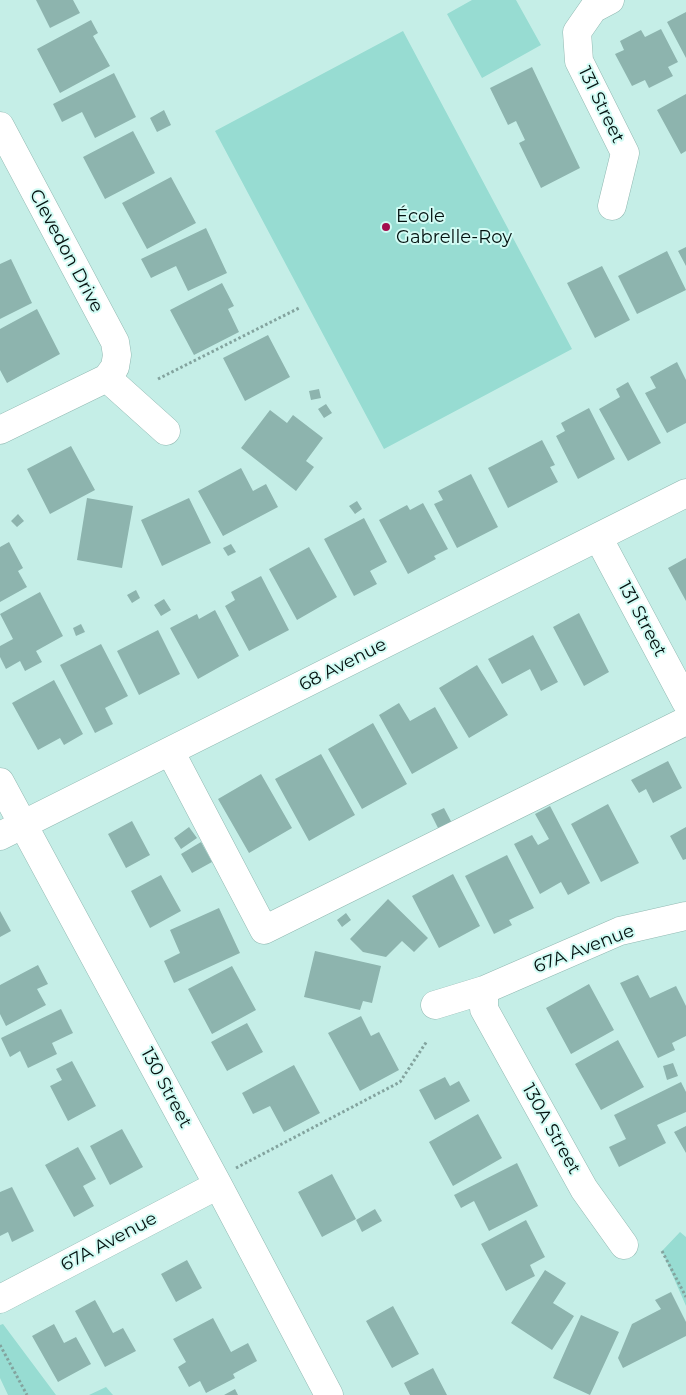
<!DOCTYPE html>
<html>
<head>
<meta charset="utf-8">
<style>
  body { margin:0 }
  canvas { display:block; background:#c5eee7 }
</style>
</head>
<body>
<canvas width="686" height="1395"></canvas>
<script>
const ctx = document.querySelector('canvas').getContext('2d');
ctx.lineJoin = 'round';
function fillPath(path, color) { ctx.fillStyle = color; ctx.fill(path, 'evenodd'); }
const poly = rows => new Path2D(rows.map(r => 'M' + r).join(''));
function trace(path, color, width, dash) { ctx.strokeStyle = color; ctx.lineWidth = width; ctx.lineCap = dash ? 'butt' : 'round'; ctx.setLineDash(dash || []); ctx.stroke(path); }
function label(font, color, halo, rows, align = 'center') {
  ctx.font = font + ' Montserrat,sans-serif'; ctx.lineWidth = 4; ctx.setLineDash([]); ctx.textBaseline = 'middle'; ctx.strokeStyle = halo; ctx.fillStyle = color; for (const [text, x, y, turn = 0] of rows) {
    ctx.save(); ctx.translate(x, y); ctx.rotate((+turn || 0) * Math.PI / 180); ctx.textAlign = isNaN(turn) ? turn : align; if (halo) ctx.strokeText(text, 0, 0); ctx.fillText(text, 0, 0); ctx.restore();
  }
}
fillPath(poly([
  [472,0,516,0,541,45,482,78,447,14],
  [403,31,572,349,384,449,215,131],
  [680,1232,686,1237,686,1306,662,1251],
  [3,1324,56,1395,8,1395,0,1378,0,1325],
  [106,1387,113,1395,89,1395]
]), '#97dcd2');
fillPath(poly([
  [36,0,73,0,80,13,50,28],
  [686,12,686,58,667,22],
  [91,20,98,33,93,36,110,66,60,93,37,49],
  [661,29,678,62,668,67,673,76,649,88,645,80,632,86,615,54,624,50,620,41,641,30,645,37],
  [532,67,580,168,541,188,519,143,525,140,516,121,508,125,490,88],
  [114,73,136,117,95,138,82,112,62,122,53,104],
  [686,94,686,151,681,154,657,110],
  [164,110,171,125,157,132,150,118],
  [133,131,155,173,105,199,83,157],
  [171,177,196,223,147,249,122,203],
  [206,228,227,273,188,291,176,266,151,278,141,259],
  [686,247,686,266,678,251],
  [667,251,686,290,637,314,618,276],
  [11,259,32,303,0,319,0,264],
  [602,266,630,320,595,338,567,283],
  [222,283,234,306,228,309,239,332,194,355,170,310],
  [37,309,60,354,7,383,0,370,0,329],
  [268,335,290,377,245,401,223,358],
  [677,362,686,380,686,423,667,433,645,393,656,388,650,377],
  [628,382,661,443,628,461,599,409,620,397,616,389],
  [319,389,321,398,311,400,309,391],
  [326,404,332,413,324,418,318,409],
  [589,408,615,459,578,479,556,436,565,431,561,423],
  [270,410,287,423,293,415,323,438,306,461,314,467,296,491,241,448],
  [542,440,555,465,550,467,558,482,508,508,488,468],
  [71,446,95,490,50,514,27,469],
  [241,468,253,491,266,484,278,507,223,536,198,491],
  [471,474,498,527,457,548,434,504,443,500,438,491],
  [87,498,133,506,122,568,77,560],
  [189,498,211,543,162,566,141,520],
  [357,501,362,509,355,514,349,506],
  [423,503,448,549,434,556,436,559,408,574,379,520,407,505,410,510],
  [18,514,24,521,17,527,11,521],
  [364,518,387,562,370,571,377,584,354,596,324,539],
  [9,542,23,568,18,571,27,587,0,602,0,547],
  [231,544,236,552,228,556,223,548],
  [309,547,337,597,297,620,269,569],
  [686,558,686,601,668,568],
  [261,576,289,630,249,651,225,606,235,600,231,592],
  [136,590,140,598,132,603,127,595],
  [40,592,63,636,36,651,42,662,25,671,20,661,6,669,0,657,0,646,13,639,0,614],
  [164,599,171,610,161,616,154,605],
  [215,610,239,656,198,679,170,628,197,614,199,619],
  [579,613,609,672,584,686,553,627],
  [81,624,85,632,76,636,73,628],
  [158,630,180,674,139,695,117,651],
  [533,635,558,682,541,691,530,669,502,684,488,659],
  [101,644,128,696,105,708,113,724,95,733,60,665],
  [477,665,508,715,469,738,439,688],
  [54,680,83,734,64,745,60,738,38,750,12,703],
  [399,703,410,721,435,707,458,748,412,774,379,715],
  [373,723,407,784,362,809,328,749],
  [321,754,355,815,309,841,275,779],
  [668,761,682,788,653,803,646,789,639,793,631,780],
  [261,774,292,828,249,853,218,799],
  [608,804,639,863,601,882,571,824],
  [550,806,590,883,568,895,561,882,540,894,514,844,532,835,538,845,549,839,535,814],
  [444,808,454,827,441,834,431,814],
  [132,821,150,855,126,868,108,834],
  [189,827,197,838,181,849,174,838],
  [686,827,686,859,683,860,670,836],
  [201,842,212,862,192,873,181,854],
  [507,855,534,908,509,920,512,925,494,934,465,876],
  [453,874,480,926,439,948,412,896],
  [161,875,181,911,150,928,131,891],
  [388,899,428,938,414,952,402,941,386,957,363,952,350,939],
  [219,908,240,953,174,983,164,961,180,953,170,930],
  [0,911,11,931,0,937],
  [346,913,351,920,342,927,337,920],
  [315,951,381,966,372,1003,363,1001,360,1010,304,997],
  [38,965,48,984,37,989,46,1005,6,1026,0,1014,0,985],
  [232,966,256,1010,212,1034,188,989],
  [638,975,650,998,676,986,686,1006,686,1036,672,1043,675,1050,658,1058,620,983],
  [589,984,614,1030,571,1054,546,1008],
  [61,1009,73,1033,52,1043,57,1054,28,1068,20,1051,10,1057,1,1038],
  [361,1016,371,1036,379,1032,399,1070,360,1091,328,1033],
  [247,1023,263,1052,227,1071,211,1042],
  [618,1040,644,1087,601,1110,575,1064],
  [72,1061,96,1106,68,1121,50,1086,62,1080,56,1069],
  [673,1063,678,1076,667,1080,663,1066],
  [294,1065,320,1113,284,1132,270,1106,253,1114,242,1093],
  [445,1077,450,1086,459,1081,470,1101,435,1120,419,1090],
  [681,1082,686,1092,686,1112,657,1125,666,1143,619,1167,609,1147,626,1139,614,1115],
  [478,1114,502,1158,453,1186,429,1142],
  [686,1126,686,1153,674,1132],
  [122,1129,143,1167,110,1185,90,1146],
  [78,1147,96,1179,83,1186,94,1206,74,1217,45,1165],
  [517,1163,538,1206,489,1231,474,1201,461,1208,454,1195],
  [332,1174,356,1219,322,1237,298,1192],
  [12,1187,34,1231,12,1242,8,1232,0,1236,0,1192],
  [375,1209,382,1221,362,1232,356,1220],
  [526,1220,545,1257,530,1265,535,1276,506,1291,481,1244],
  [187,1260,202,1288,176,1302,161,1274],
  [545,1270,566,1283,553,1303,574,1316,552,1350,511,1323],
  [671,1292,686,1322,686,1336,623,1368,618,1358,632,1324,661,1309,655,1300],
  [95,1300,113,1333,123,1328,136,1351,105,1367,75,1311],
  [393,1306,419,1354,392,1368,366,1321],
  [581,1315,619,1332,590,1395,553,1378],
  [213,1318,231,1352,248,1343,257,1361,233,1374,235,1378,206,1393,200,1381,189,1387,178,1367,186,1362,173,1339],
  [54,1324,64,1343,76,1337,91,1364,58,1382,32,1336],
  [433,1368,447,1395,410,1395,404,1383],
  [235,1389,238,1395,224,1395]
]), '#8db4ae');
const minor = poly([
  [610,0,593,9,577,32,579,61,625,153,612,206],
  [0,126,115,342,117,355,115,367,107,378,166,431],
  [0,430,107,378],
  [598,537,686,702],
  [170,751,264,930,686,721],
  [0,782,218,1185,329,1395],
  [0,836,686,493],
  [435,1005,484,990],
  [624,1245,584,1189,484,1009,484,990,620,931,686,916],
  [0,1299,218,1185]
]);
trace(minor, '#91b9b2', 29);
trace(poly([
  [158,379,299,308],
  [236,1168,400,1082,427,1041],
  [662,1251,686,1297],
  [0,1345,27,1395]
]), '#83a39e', 3, [2.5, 2.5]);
trace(minor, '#fff', 28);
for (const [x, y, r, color] of [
  [386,227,5,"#a30d4d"]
]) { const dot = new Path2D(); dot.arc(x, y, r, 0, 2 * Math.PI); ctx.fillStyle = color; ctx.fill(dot); trace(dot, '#d2fbf4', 2); }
label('18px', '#041210', '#d2fbf4', [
  ["131 Street",601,105,64],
  ["Clevedon Drive",66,251,62],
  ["131 Street",642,619,62],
  ["68 Avenue",343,665,-27],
  ["67A Avenue",584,949,-21],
  ["130 Street",166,1088,62],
  ["130A Street",551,1129,61],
  ["67A Avenue",109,1242,-28]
]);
label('18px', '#041210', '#d2fbf4', [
  ["École",396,217],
  ["Gabrelle-Roy",396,238]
], 'left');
</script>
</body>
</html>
